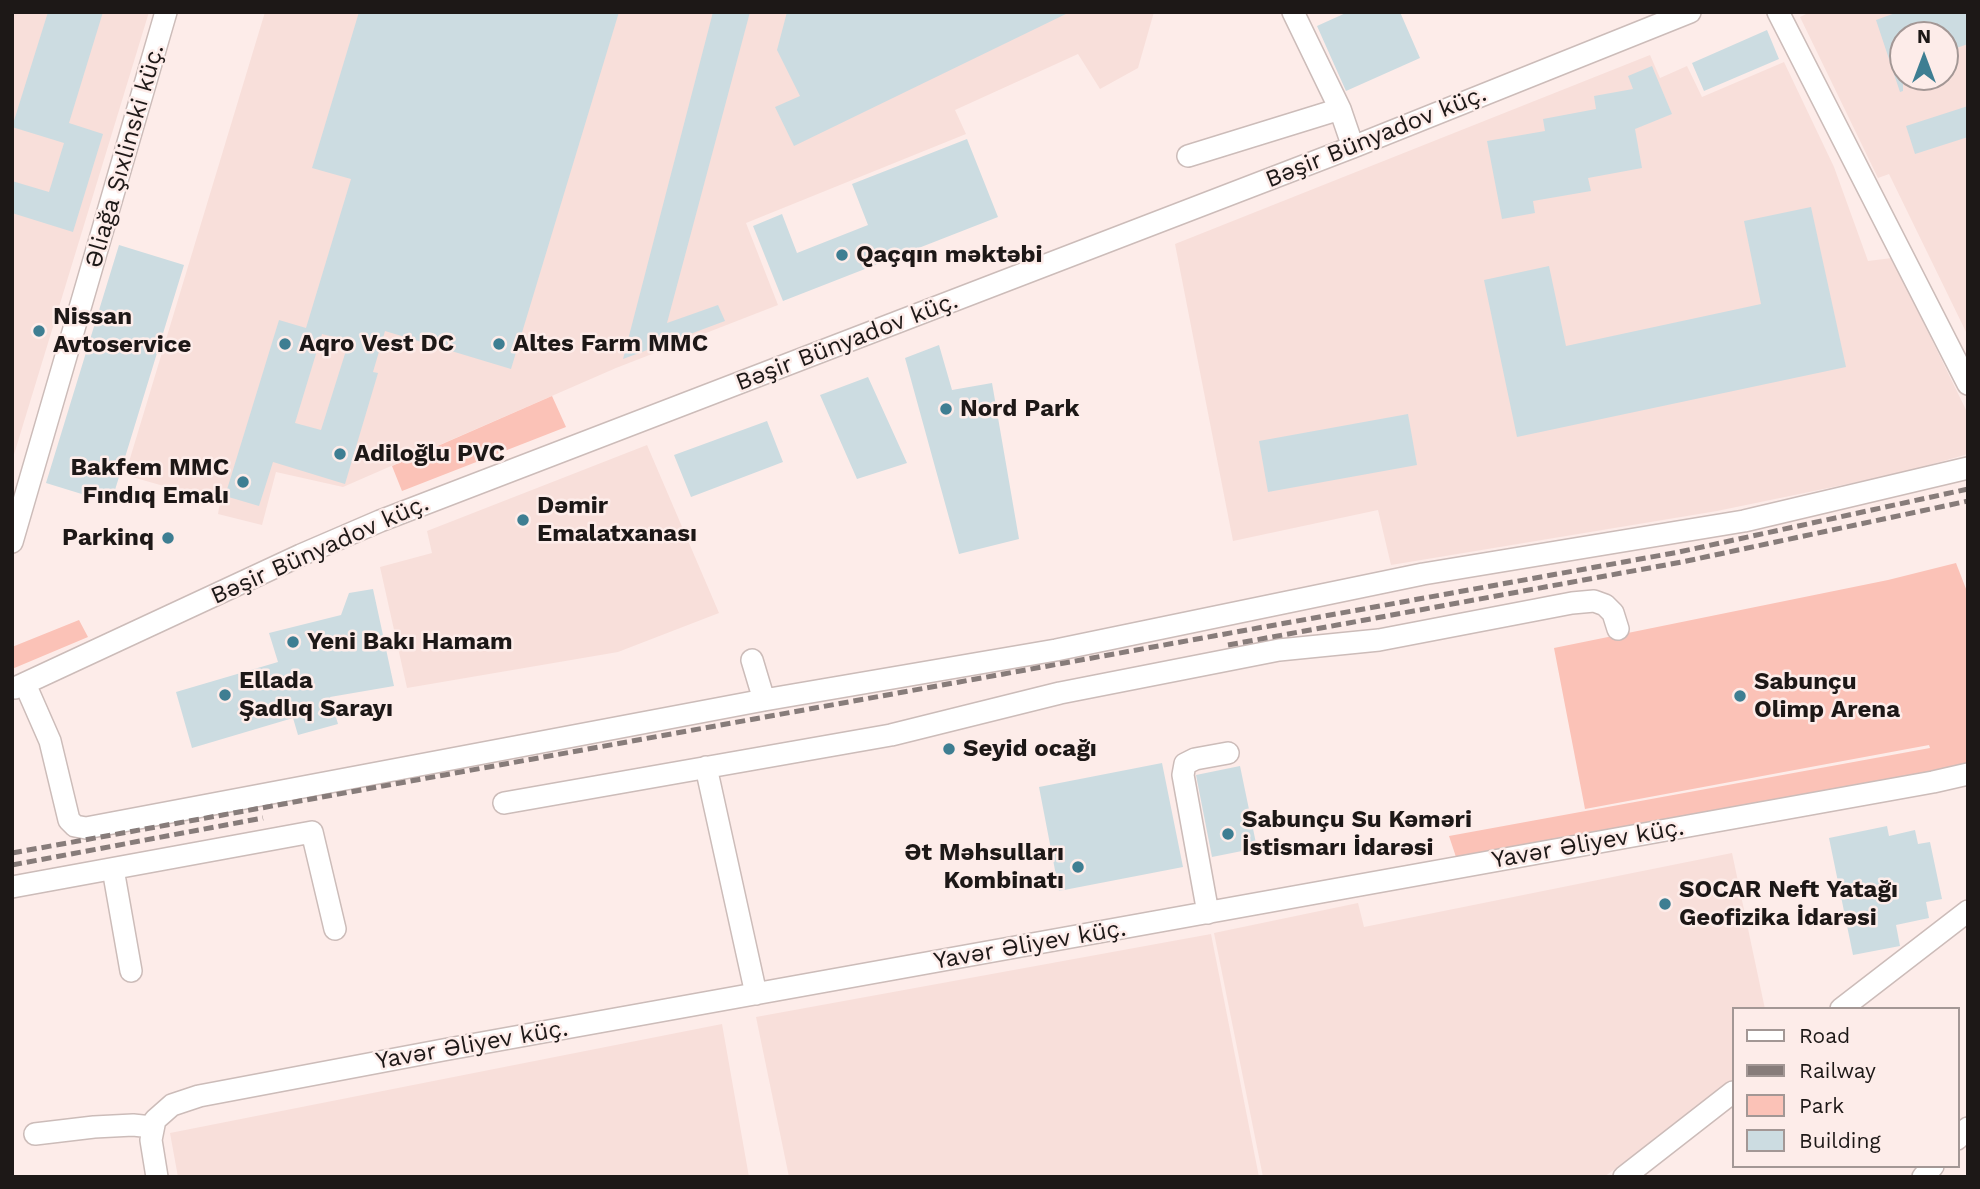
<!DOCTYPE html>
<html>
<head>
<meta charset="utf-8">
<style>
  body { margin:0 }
  #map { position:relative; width:1980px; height:1189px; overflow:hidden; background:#fdece9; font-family:"Work Sans",sans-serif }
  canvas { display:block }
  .frame { position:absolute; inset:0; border:14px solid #1d1817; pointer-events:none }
  .legend { position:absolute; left:1732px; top:1007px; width:228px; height:161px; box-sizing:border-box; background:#fdece9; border:2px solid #a39795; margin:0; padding:9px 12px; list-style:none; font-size:21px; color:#1d1817 }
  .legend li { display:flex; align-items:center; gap:14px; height:35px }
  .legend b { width:35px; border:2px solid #a39795 }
  .north { position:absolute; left:1889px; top:21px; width:70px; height:70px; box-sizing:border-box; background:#fdece9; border:2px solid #a39795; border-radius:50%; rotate:0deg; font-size:19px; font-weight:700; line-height:28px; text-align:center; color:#1d1817 }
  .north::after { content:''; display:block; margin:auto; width:24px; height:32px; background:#3e7e92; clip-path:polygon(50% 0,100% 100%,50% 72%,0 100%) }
</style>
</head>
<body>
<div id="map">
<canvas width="1980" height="1189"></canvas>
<div class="frame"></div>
<ul class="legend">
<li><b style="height:9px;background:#fff"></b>Road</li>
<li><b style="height:9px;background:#877c7a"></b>Railway</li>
<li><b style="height:19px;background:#fbc2b7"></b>Park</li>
<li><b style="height:19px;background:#ccdce1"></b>Building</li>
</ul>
<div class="north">N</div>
</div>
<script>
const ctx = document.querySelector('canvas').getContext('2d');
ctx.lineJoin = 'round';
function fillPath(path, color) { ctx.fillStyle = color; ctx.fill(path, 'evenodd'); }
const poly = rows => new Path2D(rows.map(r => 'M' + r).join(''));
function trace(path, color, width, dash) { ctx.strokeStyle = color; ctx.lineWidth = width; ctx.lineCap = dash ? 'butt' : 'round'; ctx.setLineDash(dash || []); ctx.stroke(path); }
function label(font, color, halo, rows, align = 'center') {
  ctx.font = font + ' "Work Sans",sans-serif'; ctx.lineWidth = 5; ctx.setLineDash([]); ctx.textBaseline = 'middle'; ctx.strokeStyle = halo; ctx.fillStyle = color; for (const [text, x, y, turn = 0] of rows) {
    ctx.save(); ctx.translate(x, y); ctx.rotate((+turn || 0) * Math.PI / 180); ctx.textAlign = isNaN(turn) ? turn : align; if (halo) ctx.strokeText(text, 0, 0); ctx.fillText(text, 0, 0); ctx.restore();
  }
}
fillPath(poly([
  [12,12,149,12,12,461],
  [265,12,1154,12,1138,68,1100,89,1078,54,955,110,966,134,746,223,778,305,616,368,343,487,276,472,262,525,218,514,220,502,125,475],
  [1810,12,1968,12,1968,336,1889,174,1878,178,1800,17],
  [1903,35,1945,35,1945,77,1903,77],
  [1650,55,1660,78,1687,66,1702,97,1784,62,1834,167,1868,261,1892,258,1968,414,1968,454,1901,473,1717,511,1391,565,1378,510,1233,541,1175,244],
  [647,445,719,613,618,652,407,688,380,567,432,553,427,531],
  [1732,853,1765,1009,1733,1009,1733,1081,1604,1177,1263,1177,1214,933,1358,903,1364,927],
  [1211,934,1259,1177,789,1177,756,1017],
  [722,1024,749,1177,178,1177,170,1133]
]), '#f8dfda');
fillPath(poly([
  [552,396,566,427,402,491,392,466],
  [1956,563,1968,594,1968,762,1950,770,1457,860,1449,836,1930,748,1929,745,1585,809,1554,648,1888,580],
  [79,620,88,637,12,669,12,647]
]), '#fbc2b7');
fillPath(poly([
  [48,12,103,12,69,123,103,134,73,232,12,213,12,181,49,192,64,143,12,127],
  [359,12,619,12,511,369,385,331,373,372,378,373,345,484,273,462,259,506,225,496,279,320,306,328,351,179,312,168],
  [322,334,349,341,321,430,295,423],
  [713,12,750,12,667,323,718,305,725,321,623,359],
  [787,12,1070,12,794,146,775,107,800,96,777,50],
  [1348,12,1400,12,1420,58,1346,91,1317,26],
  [1898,12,1968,12,1968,44,1945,52,1945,35,1903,35,1903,91,1900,92,1876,20],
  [1767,30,1779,59,1704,91,1692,63],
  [1652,66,1672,114,1635,129,1642,168,1588,178,1591,191,1533,201,1535,213,1502,219,1487,141,1545,131,1543,119,1596,109,1594,96,1633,89,1628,76],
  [1968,106,1968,137,1915,154,1906,126],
  [967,139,998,217,783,301,753,226,782,214,797,253,868,225,852,184],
  [1811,207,1846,367,1517,437,1484,280,1549,266,1566,346,1761,304,1744,221],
  [119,245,184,265,111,503,46,483],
  [939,345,952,390,992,383,1019,539,959,554,905,358],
  [868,377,907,463,857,479,820,395],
  [1408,414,1417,465,1268,492,1259,441],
  [767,421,783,462,691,497,674,455],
  [373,589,394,686,330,697,338,724,298,735,293,718,192,748,176,692,278,662,269,633,341,615,349,593],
  [1162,763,1183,867,1059,891,1039,787],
  [1240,766,1257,848,1212,857,1196,775],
  [1887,826,1889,836,1915,830,1918,844,1930,842,1942,899,1926,902,1929,918,1896,925,1900,946,1853,955,1829,838]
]), '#ccdce1');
const minor = poly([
  [1293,12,1340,109,1353,147],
  [1778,12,1968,384],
  [1188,156,1340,109],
  [12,542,166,12],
  [752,660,764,700],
  [25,684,50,741,69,820,75,826,86,828,764,700,1056,650,1423,574,1744,521,1968,468],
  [15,688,301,555,380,521,1353,147,1690,12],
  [706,767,756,994],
  [504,803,891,735,1060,693,1279,650,1379,640,1572,603,1594,601,1605,605,1613,613,1618,629],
  [113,869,131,971],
  [12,887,312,832,335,929],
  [1208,913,1183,775,1185,764,1195,759,1228,753],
  [1841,1009,1968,911],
  [35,1134,94,1127,133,1125,152,1127],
  [1957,1139,1968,1128],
  [157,1177,151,1140,155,1120,172,1105,199,1096,443,1050,1933,782,1968,774],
  [1624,1177,1733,1092],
  [1923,1177,1933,1166]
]);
trace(minor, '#ccbcb9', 24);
trace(minor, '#fff', 21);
trace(poly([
  [1228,645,1682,562,1968,501],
  [12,853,1679,552,1968,489],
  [12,865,263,818]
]), '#877c7a', 5, [10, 5]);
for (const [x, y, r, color] of [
  [842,255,7,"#3e7e92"],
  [39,331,7,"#3e7e92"],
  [285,344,7,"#3e7e92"],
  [499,344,7,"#3e7e92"],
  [946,409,7,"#3e7e92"],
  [340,454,7,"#3e7e92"],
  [243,482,7,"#3e7e92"],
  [523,520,7,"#3e7e92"],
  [168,538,7,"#3e7e92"],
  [293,642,7,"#3e7e92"],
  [225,695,7,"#3e7e92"],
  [1740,696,7,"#3e7e92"],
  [949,749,7,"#3e7e92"],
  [1228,834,7,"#3e7e92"],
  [1078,867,7,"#3e7e92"],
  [1665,904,7,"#3e7e92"]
]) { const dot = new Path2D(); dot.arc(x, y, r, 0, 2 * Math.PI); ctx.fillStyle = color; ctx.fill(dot); trace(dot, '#fdece9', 2.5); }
label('24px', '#1d1817', '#fdece9', [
  ["Bəşir Bünyadov küç.",1376,137,-22],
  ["Əliağa Şıxlinski küç.",125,156,-74],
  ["Bəşir Bünyadov küç.",847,342,-21],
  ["Bəşir Bünyadov küç.",320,550,-24],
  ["Yavər Əliyev küç.",1588,844,-10],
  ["Yavər Əliyev küç.",1030,945,-10],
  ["Yavər Əliyev küç.",472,1045,-10]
]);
label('bold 24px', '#1d1817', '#fdece9', [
  ["Qaçqın məktəbi",856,255],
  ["Nissan",53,317],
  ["Avtoservice",53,345],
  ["Aqro Vest DC",299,344],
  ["Altes Farm MMC",513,344],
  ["Nord Park",960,409],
  ["Adiloğlu PVC",354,454],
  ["Bakfem MMC",229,468,"right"],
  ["Fındıq Emalı",229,496,"right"],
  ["Dəmir",537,506],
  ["Emalatxanası",537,534],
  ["Parkinq",154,538,"right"],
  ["Yeni Bakı Hamam",307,642],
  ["Ellada",239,681],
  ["Şadlıq Sarayı",239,709],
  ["Sabunçu",1754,682],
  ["Olimp Arena",1754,710],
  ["Seyid ocağı",963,749],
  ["Sabunçu Su Kəməri",1242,820],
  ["İstismarı İdarəsi",1242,848],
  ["Ət Məhsulları",1064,853,"right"],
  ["Kombinatı",1064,881,"right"],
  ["SOCAR Neft Yatağı",1679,890],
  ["Geofizika İdarəsi",1679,918]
], 'left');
</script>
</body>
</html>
